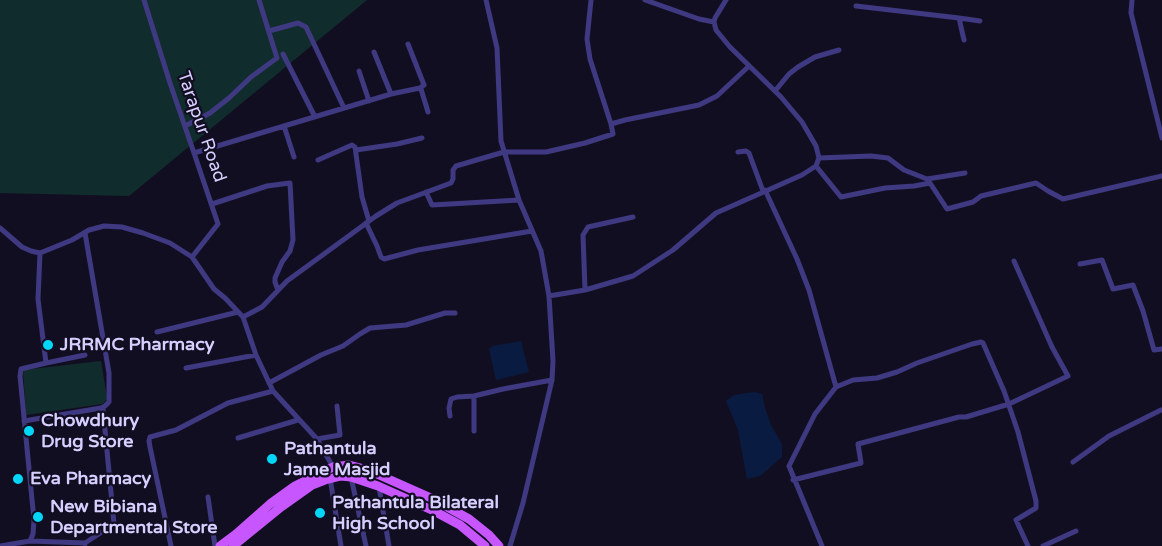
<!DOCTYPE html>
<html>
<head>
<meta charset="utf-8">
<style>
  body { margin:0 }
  canvas { display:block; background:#120e22 }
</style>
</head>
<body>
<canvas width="1162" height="546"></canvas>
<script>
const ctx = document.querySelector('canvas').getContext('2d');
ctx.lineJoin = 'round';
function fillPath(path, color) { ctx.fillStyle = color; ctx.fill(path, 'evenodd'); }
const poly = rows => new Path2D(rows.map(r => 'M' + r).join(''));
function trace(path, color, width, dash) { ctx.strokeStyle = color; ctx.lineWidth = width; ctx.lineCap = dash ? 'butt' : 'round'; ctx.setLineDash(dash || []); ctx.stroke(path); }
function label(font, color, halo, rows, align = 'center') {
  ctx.font = font + ' "Varela Round",sans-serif'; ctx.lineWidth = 4.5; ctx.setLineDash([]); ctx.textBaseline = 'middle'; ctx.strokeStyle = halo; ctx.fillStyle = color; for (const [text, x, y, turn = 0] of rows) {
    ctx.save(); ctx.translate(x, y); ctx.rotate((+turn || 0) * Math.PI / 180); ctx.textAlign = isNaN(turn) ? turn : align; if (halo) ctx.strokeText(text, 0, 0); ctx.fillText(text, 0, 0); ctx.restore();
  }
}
fillPath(poly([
  [0,0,367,0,129,196,0,193],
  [101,361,107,398,105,402,102,404,26,415,23,370]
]), '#112c2c');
fillPath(poly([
  [521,341,529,372,496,380,489,349,493,346],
  [754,392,762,394,765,408,771,425,782,444,782,457,760,476,747,479,738,430,726,401,734,395]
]), '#091b40');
trace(poly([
  [144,0,170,83,194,153,218,224,192,257],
  [486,0,497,48,501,141,519,200,541,251,549,296,553,361,552,380,523,503,510,546],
  [645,0,699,19,714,22],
  [1132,0,1131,13,1162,138],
  [856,6,959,18,964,40],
  [959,18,980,21],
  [269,31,298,23,306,27,344,108],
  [408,44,424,85,420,88],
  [374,52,391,94],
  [283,54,315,117],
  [359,71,369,101],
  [775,91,789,74,798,67,815,57,839,50],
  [611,124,625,120,699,105,717,96,749,66],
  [185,126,210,113,229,98,251,77,277,58,259,0],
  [284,126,294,157],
  [356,150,397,144,422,138],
  [738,152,746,151,749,153,763,191],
  [194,153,391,94,420,88,421,89,428,112],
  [819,158,871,156,888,158,904,170,927,179,965,173],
  [318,160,352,145,355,147,362,197,369,221],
  [816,166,841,197,885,188,914,186,930,183,947,209,973,202,981,196,1036,183,1048,191,1063,199,1162,176],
  [765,190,797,259,809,290,836,387,815,414,789,466,822,546],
  [426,192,432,205,519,200],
  [212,204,267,186,290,183,293,240,290,251,282,262,275,278,275,282,278,290],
  [366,223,377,246,381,257,384,259,418,250,532,231],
  [0,228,22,247,31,251,40,253,72,240,89,230,104,226,122,227,143,233,170,243,192,257,214,289,225,298,243,317,256,355,273,391,317,439,333,467],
  [1080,264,1102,260,1113,289,1133,285,1143,311,1154,350,1162,349],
  [585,290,583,235,588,227,633,217],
  [549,296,585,290,633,276,673,250,716,213,802,175,816,166,819,158,816,146,802,122,781,97,730,47,716,30,714,22,715,18,726,0],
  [243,317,262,307,287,281,376,216,397,203,451,183,453,179,453,170,456,166,504,152,546,152,585,143,613,134,611,124,590,59,587,39,591,0],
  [157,332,238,312],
  [46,363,85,355],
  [186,368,256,355],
  [269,383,321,355,343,346,360,334,370,328,406,325,445,313,455,313],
  [836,387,853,380,877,378,897,372,917,363,972,344,981,342,983,343,1004,391,1018,432,1036,501,1036,508,1016,520,1028,546],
  [450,416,449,408,451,399,457,397,474,396],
  [24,421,101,408,105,406,109,402,109,373,85,233],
  [474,431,474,396,503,389,552,380],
  [238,438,298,420],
  [317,439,340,435,337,406],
  [1073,462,1109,436,1161,410],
  [351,477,366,546],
  [330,478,341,546],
  [793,480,861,463,858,444,959,417,966,417,1009,404,1068,376,1052,347,1014,261],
  [379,487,389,546],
  [208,497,215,546],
  [30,541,85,543,85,544],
  [85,543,114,524,103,409],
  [0,546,30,541,33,534,34,520,20,376,21,369,46,363,38,299,40,253],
  [171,546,150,447,149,441,150,437,176,430,228,403,273,391],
  [1043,546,1076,531]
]), '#3f3981', 5);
trace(poly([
  [220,546,236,534,270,504,295,486,333,467,349,465,368,470,431,498,469,519,489,535,499,546],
  [233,546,281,507,312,485,325,480,341,476,351,477,378,486,434,511,460,525,485,546]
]), '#c756ff', 9);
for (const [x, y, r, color] of [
  [48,345,6,"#00d6fa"],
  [29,431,6,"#00d6fa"],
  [272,459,6,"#00d6fa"],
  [18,479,6,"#00d6fa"],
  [320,513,6,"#00d6fa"],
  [38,517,6,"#00d6fa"]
]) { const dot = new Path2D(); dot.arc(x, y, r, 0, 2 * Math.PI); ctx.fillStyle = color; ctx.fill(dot); trace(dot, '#120e22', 2); }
label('18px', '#d7cfff', '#120e22', [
  ["Tarapur Road",201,127,71]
]);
label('bold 18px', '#d7cfff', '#120e22', [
  ["JRRMC Pharmacy",60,345],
  ["Chowdhury",41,421],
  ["Drug Store",41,442],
  ["Pathantula",284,449],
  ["Jame Masjid",284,470],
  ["Eva Pharmacy",30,479],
  ["Pathantula Bilateral",332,503],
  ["High School",332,524],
  ["New Bibiana",50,507],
  ["Departmental Store",50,528]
], 'left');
</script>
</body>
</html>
